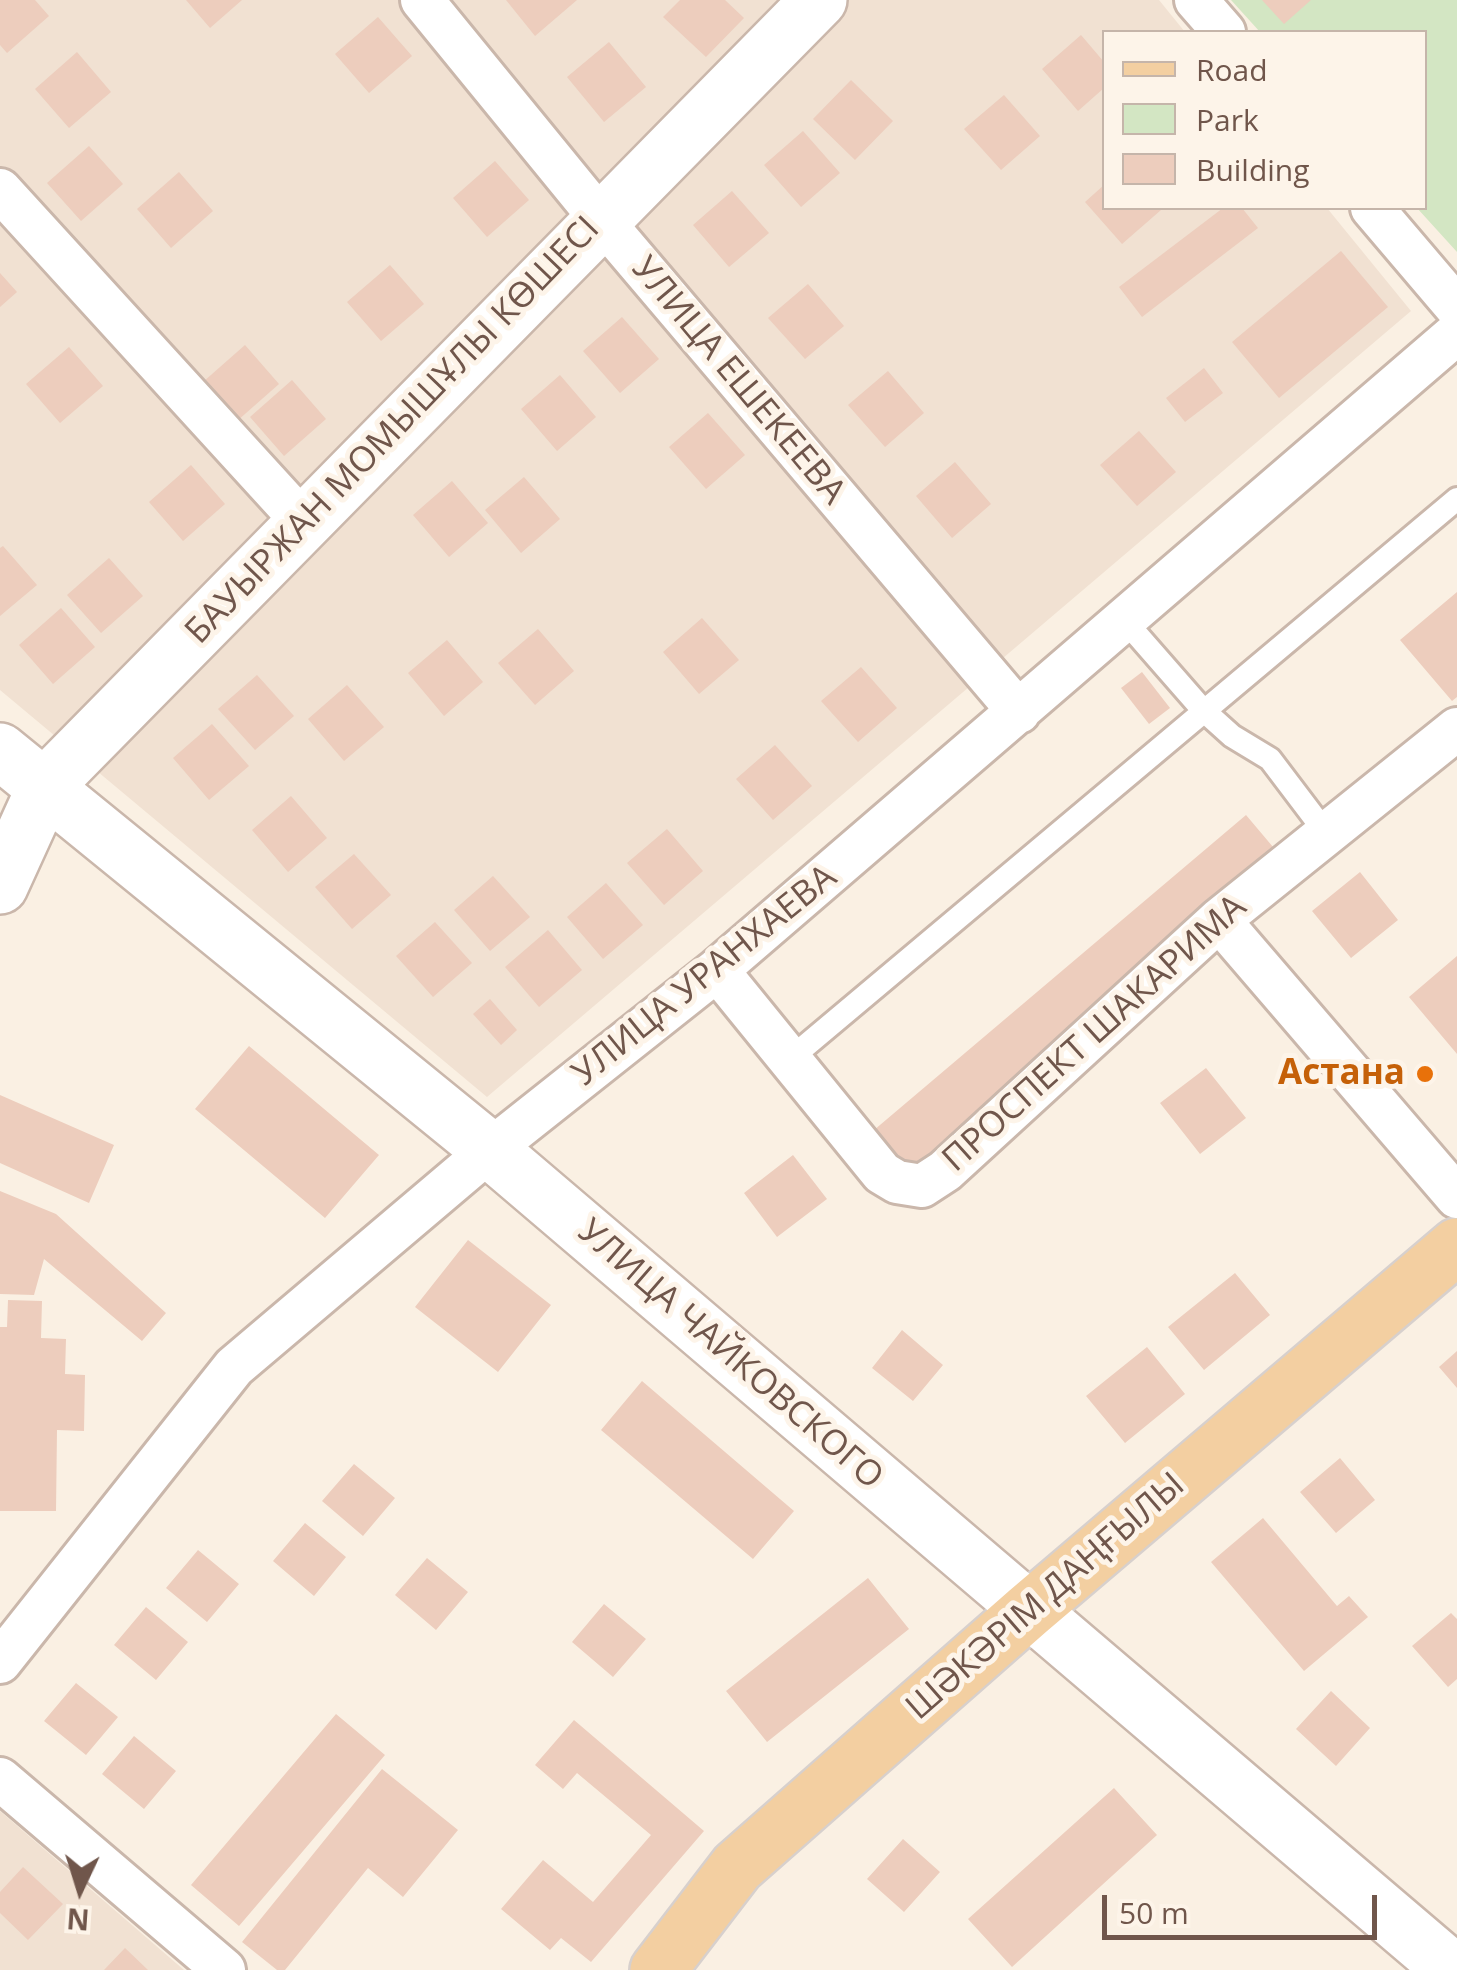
<!DOCTYPE html>
<html>
<head>
<meta charset="utf-8">
<style>
  body { margin:0 }
  #map { position:relative; width:1457px; height:1970px; overflow:hidden; background:#faf0e3; font-family:"Open Sans",sans-serif }
  canvas { display:block }
  .legend { position:absolute; left:1102px; top:30px; width:325px; height:180px; box-sizing:border-box; background:#fdf4e9; border:2px solid #c5b5aa; margin:0; padding:12px 18px; list-style:none; font-size:30px; color:#70564b }
  .legend li { display:flex; align-items:center; gap:20px; height:50px }
  .legend b { width:50px; border:2px solid #c5b5aa }
  .north { position:absolute; left:30px; top:1840px; width:100px; height:100px; -webkit-text-stroke:8px #fdf4e9; paint-order:stroke; rotate:184deg; font-size:28px; font-weight:700; line-height:40px; text-align:center; color:#70564b }
  .north::after { content:''; display:block; margin:auto; width:35px; height:45px; background:#70564b; clip-path:polygon(50% 0,100% 100%,50% 72%,0 100%) }
  .scale { position:absolute; left:1102px; top:1895px; width:275px; height:45px; box-sizing:border-box; border:5px solid #70564b; border-top:0; padding-left:12px; font-size:30px; line-height:35px; white-space:nowrap; color:#70564b; -webkit-text-stroke:8px #fdf4e9; paint-order:stroke }
</style>
</head>
<body>
<div id="map">
<canvas width="1457" height="1970"></canvas>
<ul class="legend">
<li><b style="height:12px;background:#f3cfa1"></b>Road</li>
<li><b style="height:28px;background:#d3e6c3"></b>Park</li>
<li><b style="height:28px;background:#edcdbd"></b>Building</li>
</ul>
<div class="north">N</div>
<div class="scale">50 m</div>
</div>
<script>
const ctx = document.querySelector('canvas').getContext('2d');
ctx.lineJoin = 'round';
function fillPath(path, color) { ctx.fillStyle = color; ctx.fill(path, 'evenodd'); }
const poly = rows => new Path2D(rows.map(r => 'M' + r).join(''));
function trace(path, color, width, dash) { ctx.strokeStyle = color; ctx.lineWidth = width; ctx.lineCap = dash ? 'butt' : 'round'; ctx.setLineDash(dash || []); ctx.stroke(path); }
function label(font, color, halo, rows, align = 'center') {
  ctx.font = font + ' "Open Sans",sans-serif'; ctx.lineWidth = 10; ctx.setLineDash([]); ctx.textBaseline = 'middle'; ctx.strokeStyle = halo; ctx.fillStyle = color; for (const [text, x, y, turn = 0] of rows) {
    ctx.save(); ctx.translate(x, y); ctx.rotate((+turn || 0) * Math.PI / 180); ctx.textAlign = isNaN(turn) ? turn : align; if (halo) ctx.strokeText(text, 0, 0); ctx.fillText(text, 0, 0); ctx.restore();
  }
}
fillPath(poly([
  [0,0,1159,0,1185,32,1104,32,1104,208,1327,208,1411,311,487,1097,0,690],
  [0,1811,184,1970,0,1970]
]), '#f1e1d2');
fillPath(poly([
  [1231,0,1457,0,1457,252,1417,208,1424,208,1424,32,1260,32]
]), '#d3e6c3');
fillPath(poly([
  [0,0,35,0,49,16,7,53,0,45],
  [186,0,242,0,210,28],
  [506,0,577,0,535,36],
  [680,0,725,0,744,18,706,57,663,17],
  [1262,0,1311,0,1284,24],
  [378,17,412,56,369,93,335,54],
  [1081,35,1104,62,1104,88,1078,111,1042,69],
  [609,42,646,87,604,122,567,77],
  [77,52,111,92,69,128,35,89],
  [851,80,893,121,855,160,813,119],
  [1004,95,1040,136,1001,170,964,129],
  [803,131,840,173,801,207,764,165],
  [89,146,123,184,81,221,47,183],
  [495,161,529,200,487,237,453,198],
  [179,172,213,211,171,248,137,209],
  [1104,185,1104,208,1161,210,1122,244,1085,202],
  [732,191,769,233,729,267,693,225],
  [1223,208,1242,208,1258,228,1142,317,1119,287],
  [1341,251,1388,307,1279,398,1232,342],
  [390,265,424,304,381,341,347,302],
  [0,273,17,292,0,307],
  [808,284,844,326,805,359,768,318],
  [622,317,659,359,620,393,583,351],
  [245,345,279,384,237,421,203,382],
  [69,347,103,386,60,423,26,384],
  [1204,368,1223,393,1185,422,1166,398],
  [888,371,924,413,885,447,848,405],
  [560,375,596,417,557,451,521,409],
  [292,380,326,419,284,456,250,417],
  [708,413,745,455,706,489,669,447],
  [1139,431,1176,472,1137,506,1100,465],
  [955,462,991,504,952,538,916,496],
  [191,465,225,504,183,541,149,502],
  [524,477,560,519,521,553,485,510],
  [452,481,488,523,449,557,413,515],
  [3,546,37,585,0,616,0,548],
  [109,558,143,596,101,633,67,595],
  [1457,592,1457,697,1452,701,1400,640],
  [61,608,95,647,53,684,19,645],
  [702,618,739,660,699,694,663,652],
  [538,629,574,671,535,705,498,663],
  [447,640,483,682,444,716,408,673],
  [861,667,897,708,858,742,821,701],
  [1142,672,1170,708,1149,724,1121,688],
  [257,675,294,716,255,750,218,709],
  [347,685,384,727,344,761,308,719],
  [212,724,249,766,209,800,173,758],
  [775,745,812,786,773,820,736,779],
  [291,796,327,838,288,872,252,830],
  [1246,815,1284,860,905,1181,867,1136],
  [667,829,703,871,664,905,627,863],
  [354,854,391,895,352,929,315,887],
  [1360,872,1398,920,1351,958,1312,911],
  [493,876,530,917,490,951,454,910],
  [606,883,643,925,603,959,567,917],
  [435,922,472,963,433,997,396,956],
  [548,930,582,970,539,1007,505,967],
  [1457,956,1457,1054,1409,997],
  [490,999,517,1030,501,1045,473,1014],
  [249,1046,379,1155,325,1218,195,1109],
  [1206,1068,1246,1118,1200,1154,1160,1103],
  [0,1095,114,1145,89,1203,0,1163],
  [793,1155,827,1199,777,1237,744,1193],
  [0,1191,56,1214,166,1313,142,1341,44,1259,34,1295,0,1294],
  [468,1240,551,1305,498,1372,415,1307],
  [1235,1273,1270,1315,1204,1370,1168,1327],
  [8,1300,42,1301,41,1338,66,1339,65,1374,85,1375,84,1431,57,1430,56,1511,0,1511,0,1327,7,1327],
  [902,1330,943,1365,913,1401,872,1368],
  [1147,1347,1185,1394,1125,1443,1086,1396],
  [1457,1351,1457,1388,1439,1367],
  [642,1381,794,1511,753,1559,601,1430],
  [1340,1458,1375,1500,1336,1533,1300,1492],
  [354,1464,395,1498,363,1536,322,1501],
  [1263,1518,1337,1606,1349,1596,1368,1617,1304,1671,1211,1562],
  [305,1523,346,1557,314,1596,273,1561],
  [198,1550,239,1584,207,1622,166,1588],
  [427,1558,468,1592,436,1630,395,1595],
  [868,1578,909,1629,767,1742,726,1691],
  [604,1604,646,1639,613,1677,572,1642],
  [146,1607,188,1642,156,1680,114,1645],
  [1451,1613,1457,1619,1457,1679,1448,1687,1412,1646],
  [76,1683,118,1717,86,1755,44,1721],
  [1331,1691,1370,1728,1336,1766,1296,1729],
  [336,1714,385,1755,239,1926,191,1885],
  [574,1720,704,1831,591,1962,561,1938,550,1950,501,1909,543,1860,593,1902,651,1835,577,1773,563,1789,535,1765],
  [134,1736,176,1771,144,1809,102,1774],
  [382,1769,458,1830,403,1897,368,1868,285,1970,277,1970,242,1942],
  [1114,1788,1157,1835,1012,1967,968,1919],
  [903,1839,940,1872,904,1912,867,1879],
  [23,1867,63,1904,28,1940,0,1913,0,1892],
  [125,1948,148,1970,104,1970]
]), '#edcdbd');
const service = poly([
  [1126,622,1202,709,1232,736,1270,759,1326,833],
  [791,1058,1457,499]
]);
const minor = poly([
  [422,0,600,218,1019,712],
  [1196,0,1224,32],
  [0,190,305,524],
  [1372,208,1457,308],
  [1219,920,1457,1197],
  [717,970,882,1173,897,1182,922,1186,945,1171,1219,920,1457,729],
  [0,1662,234,1367,490,1150,717,970,1457,333],
  [0,1779,224,1970]
]);
const tertiary = poly([
  [0,751,490,1150,1452,1970],
  [0,886,46,785,819,0]
]);
const primary = poly([
  [658,1970,737,1867,1028,1611,1457,1246]
]);
trace(service, '#cab7ab', 28);
trace(minor, '#cab7ab', 48);
trace(tertiary, '#cab7ab', 60);
trace(primary, '#d7d0cd', 60);
trace(service, '#fff', 22);
trace(minor, '#fff', 42);
trace(tertiary, '#fff', 55);
trace(primary, '#f3cfa1', 55);
for (const [x, y, r, color] of [
  [1425,1074,10,"#e8710a"]
]) { const dot = new Path2D(); dot.arc(x, y, r, 0, 2 * Math.PI); ctx.fillStyle = color; ctx.fill(dot); trace(dot, '#fdf4e9', 4); }
label('35px', '#70564b', '#fdf4e9', [
  ["УЛИЦА ЕШЕКЕЕВА",738,381,50],
  ["БАУЫРЖАН МОМЫШҰЛЫ КӨШЕСІ",393,431,-46],
  ["УЛИЦА УРАНХАЕВА",705,976,-39],
  ["ПРОСПЕКТ ШАКАРИМА",1095,1034,-42],
  ["УЛИЦА ЧАЙКОВСКОГО",730,1355,41],
  ["ШӘКӘРІМ ДАҢҒЫЛЫ",1046,1597,-41]
]);
label('bold 35px', '#c56008', '#fdf4e9', [
  ["Астана",1405,1074]
], 'right');
</script>
</body>
</html>
